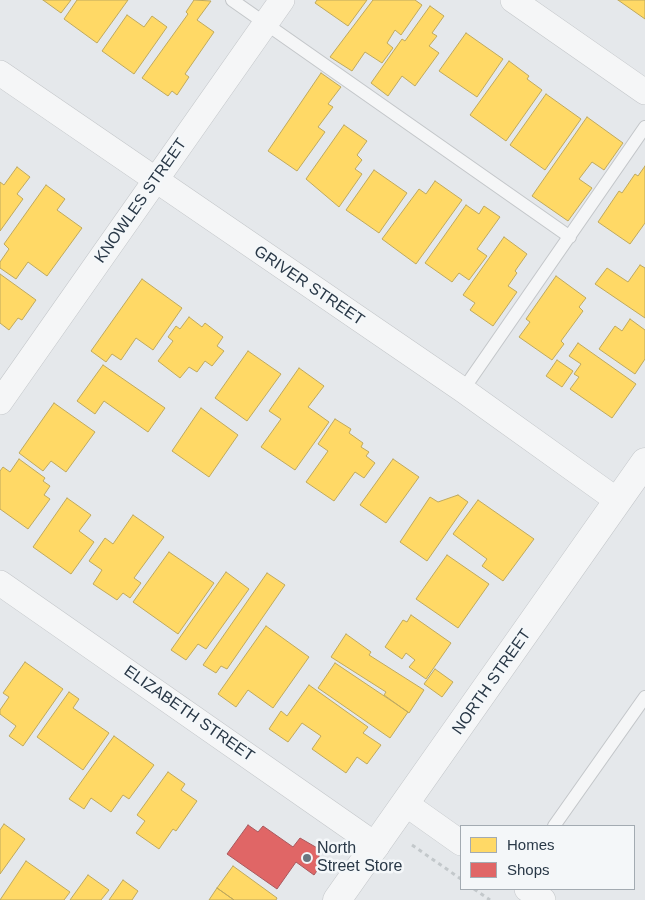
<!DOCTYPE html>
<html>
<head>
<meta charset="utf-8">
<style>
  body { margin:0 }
  #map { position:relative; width:645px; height:900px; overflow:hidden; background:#e5e8eb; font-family:Helvetica,sans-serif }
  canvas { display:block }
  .legend { position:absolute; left:460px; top:825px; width:175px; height:65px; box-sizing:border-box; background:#f4f7f9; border:1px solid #a3abb2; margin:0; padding:6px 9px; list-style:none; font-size:15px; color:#293847 }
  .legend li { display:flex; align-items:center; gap:10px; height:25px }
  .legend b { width:25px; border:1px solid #a3abb2 }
</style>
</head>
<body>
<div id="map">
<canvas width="645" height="900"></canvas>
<ul class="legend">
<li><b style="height:14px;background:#ffd966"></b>Homes</li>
<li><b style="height:14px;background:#e06666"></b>Shops</li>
</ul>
</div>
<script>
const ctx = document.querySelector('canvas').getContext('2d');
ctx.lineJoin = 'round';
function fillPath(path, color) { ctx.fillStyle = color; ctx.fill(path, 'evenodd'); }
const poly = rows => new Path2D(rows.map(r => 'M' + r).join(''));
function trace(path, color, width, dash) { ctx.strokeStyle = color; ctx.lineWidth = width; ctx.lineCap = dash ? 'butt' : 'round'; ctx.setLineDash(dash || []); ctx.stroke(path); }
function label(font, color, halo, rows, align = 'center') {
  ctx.font = font + ' Helvetica,sans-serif'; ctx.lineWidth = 5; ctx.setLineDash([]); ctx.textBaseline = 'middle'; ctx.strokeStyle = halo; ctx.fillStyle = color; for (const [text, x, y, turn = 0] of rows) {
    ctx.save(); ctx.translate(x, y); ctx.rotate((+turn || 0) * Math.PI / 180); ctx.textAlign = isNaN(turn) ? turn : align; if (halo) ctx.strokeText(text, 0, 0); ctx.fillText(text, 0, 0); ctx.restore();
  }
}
const homes = poly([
  [43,0,71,0,61,13,43,0],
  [77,0,128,0,97,43,64,19,77,0],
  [194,0,211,1,197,20,214,32,185,74,189,77,177,95,172,91,168,96,142,78,188,14,186,12,194,0],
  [317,0,367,0,348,26,315,3,317,0],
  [373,0,415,0,422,5,401,35,395,30,387,43,393,48,382,63,365,52,352,71,330,57,373,0],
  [618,0,645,0,645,19,618,0],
  [430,6,444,16,432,33,437,36,429,46,439,53,415,86,402,76,388,96,371,83,402,39,405,41,430,6],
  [127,15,144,27,152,16,167,27,134,74,102,51,127,15],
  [466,33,503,59,477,97,439,71,466,33],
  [509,61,529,76,527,79,542,90,506,141,470,115,509,61],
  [321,73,341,87,328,104,333,107,318,127,325,132,297,171,268,151,321,73],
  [546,94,581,119,545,170,510,145,546,94],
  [587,117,623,143,604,170,592,162,579,179,592,188,568,221,532,196,587,117],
  [344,125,367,141,357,155,362,160,355,169,362,174,339,207,306,179,344,125],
  [645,166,645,223,630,244,598,222,619,191,622,193,635,174,638,176,645,166],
  [17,167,30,177,17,194,23,199,0,231,0,182,4,185,17,167],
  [374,170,407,193,379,233,346,210,374,170],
  [435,181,462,200,416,264,382,239,419,189,426,194,435,181],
  [46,185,65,199,57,210,82,228,47,276,28,262,16,279,0,268,0,262,9,249,4,244,46,185],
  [466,205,479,214,484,206,500,217,477,249,487,256,469,280,459,273,452,282,425,263,466,205],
  [504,237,527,254,515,271,517,273,508,286,517,292,493,326,470,310,475,303,463,295,504,237],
  [640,265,645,268,645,318,595,284,607,268,628,282,640,265],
  [0,274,36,300,22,320,18,318,9,330,0,323,0,274],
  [556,276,586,298,579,307,583,311,561,341,564,344,552,360,519,337,530,322,526,319,556,276],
  [142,279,182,308,153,350,136,338,121,360,112,354,106,362,91,351,142,279],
  [189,317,202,327,205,323,223,337,217,346,224,351,212,366,205,361,197,372,189,367,180,378,158,361,173,341,168,337,176,326,180,329,189,317],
  [630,319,645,330,645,359,635,374,599,349,615,326,622,331,630,319],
  [578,343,636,384,612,418,570,389,579,377,574,374,581,364,569,356,578,343],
  [248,351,281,374,247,421,215,398,248,351],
  [557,360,573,371,562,387,546,376,557,360],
  [103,365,165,408,148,432,104,401,95,414,77,401,103,365],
  [299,368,324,386,308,407,329,422,295,470,261,447,281,419,269,411,299,368],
  [54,403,95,432,66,472,51,461,43,471,19,453,54,403],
  [201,408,238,435,209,477,172,451,201,408],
  [335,419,351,429,349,433,363,443,361,447,369,452,366,456,375,463,364,478,355,472,334,501,306,482,328,451,318,444,335,419],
  [19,459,45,478,43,481,50,486,44,495,50,499,28,529,0,509,0,471,3,467,10,472,19,459],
  [393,459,419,477,386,523,360,505,393,459],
  [458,495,468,502,427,561,400,542,430,497,438,502,458,495],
  [67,498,91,515,79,531,94,542,71,574,33,547,67,498],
  [478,500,534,539,503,581,482,566,487,559,453,534,478,500],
  [133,515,164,537,134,578,141,583,130,598,123,593,117,600,93,584,102,570,89,561,105,538,113,544,133,515],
  [169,552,214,583,178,634,133,602,169,552],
  [447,555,489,584,458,628,416,599,447,555],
  [226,572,249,589,206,649,198,644,186,660,171,650,226,572],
  [267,573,285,585,227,669,221,666,216,673,203,665,267,573],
  [411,615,451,643,426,679,409,667,415,660,406,653,402,659,385,647,403,620,407,622,411,615],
  [266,626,309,657,273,708,248,690,236,707,218,694,266,626],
  [346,634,371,652,369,655,424,690,409,713,384,695,386,692,331,657,346,634],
  [25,662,63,689,23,746,9,736,16,726,0,714,0,710,9,697,3,693,25,662],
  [335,663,408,712,390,738,318,688,335,663],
  [435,669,453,682,442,697,424,684,435,669],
  [309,685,368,727,363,733,381,745,367,764,357,757,346,773,312,749,321,736,302,723,288,742,269,729,281,711,287,716,309,685],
  [69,692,79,699,73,708,109,733,83,770,37,737,69,692],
  [114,736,154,765,129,799,123,795,111,812,91,798,84,809,69,799,114,736],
  [168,772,185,784,181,790,197,801,176,831,173,829,159,849,136,833,145,821,137,815,168,772],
  [4,824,25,839,0,874,0,830,4,824],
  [26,861,70,892,64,900,0,900,26,861],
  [233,866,277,898,276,900,234,900,217,888,233,866],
  [88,875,109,890,101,900,70,900,88,875],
  [123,880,138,891,132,900,109,900,123,880],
  [217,888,234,900,209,900,217,888]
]);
fillPath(homes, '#ffd966');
trace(homes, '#bfa95d', 1);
const shops = poly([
  [248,825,258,832,263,826,293,847,300,838,319,849,319,868,314,875,296,862,277,889,227,854,248,825]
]);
fillPath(shops, '#e06666');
trace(shops, '#a9585d', 1);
const service = poly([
  [232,0,570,237],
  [463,390,645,127],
  [554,826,645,697]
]);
const minor = poly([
  [513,0,645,92],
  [0,73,463,390,618,501],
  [0,402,282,0],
  [0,583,377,846],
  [406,804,461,843],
  [527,889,543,900]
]);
const tertiary = poly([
  [337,900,645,462]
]);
trace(service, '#c3c6c9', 14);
trace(minor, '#c3c6c9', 26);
trace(tertiary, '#c3c6c9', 29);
trace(poly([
  [412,845,461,879],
  [474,889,490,900]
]), '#c3c8cb', 3, [4, 4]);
trace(service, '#f5f6f7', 12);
trace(minor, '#f5f6f7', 25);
trace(tertiary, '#f5f6f7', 28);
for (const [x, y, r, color] of [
  [307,858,5,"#6b7680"]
]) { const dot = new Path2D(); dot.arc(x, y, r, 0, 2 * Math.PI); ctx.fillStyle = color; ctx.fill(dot); trace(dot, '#f4f7f9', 2); }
label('16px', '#293847', '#f4f7f9', [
  ["KNOWLES STREET",141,201,-55],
  ["GRIVER STREET",309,286,34],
  ["NORTH STREET",492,682,-55],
  ["ELIZABETH STREET",189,714,35]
]);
label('16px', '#293847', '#f4f7f9', [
  ["North",317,849],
  ["Street Store",317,867]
], 'left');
</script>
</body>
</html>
